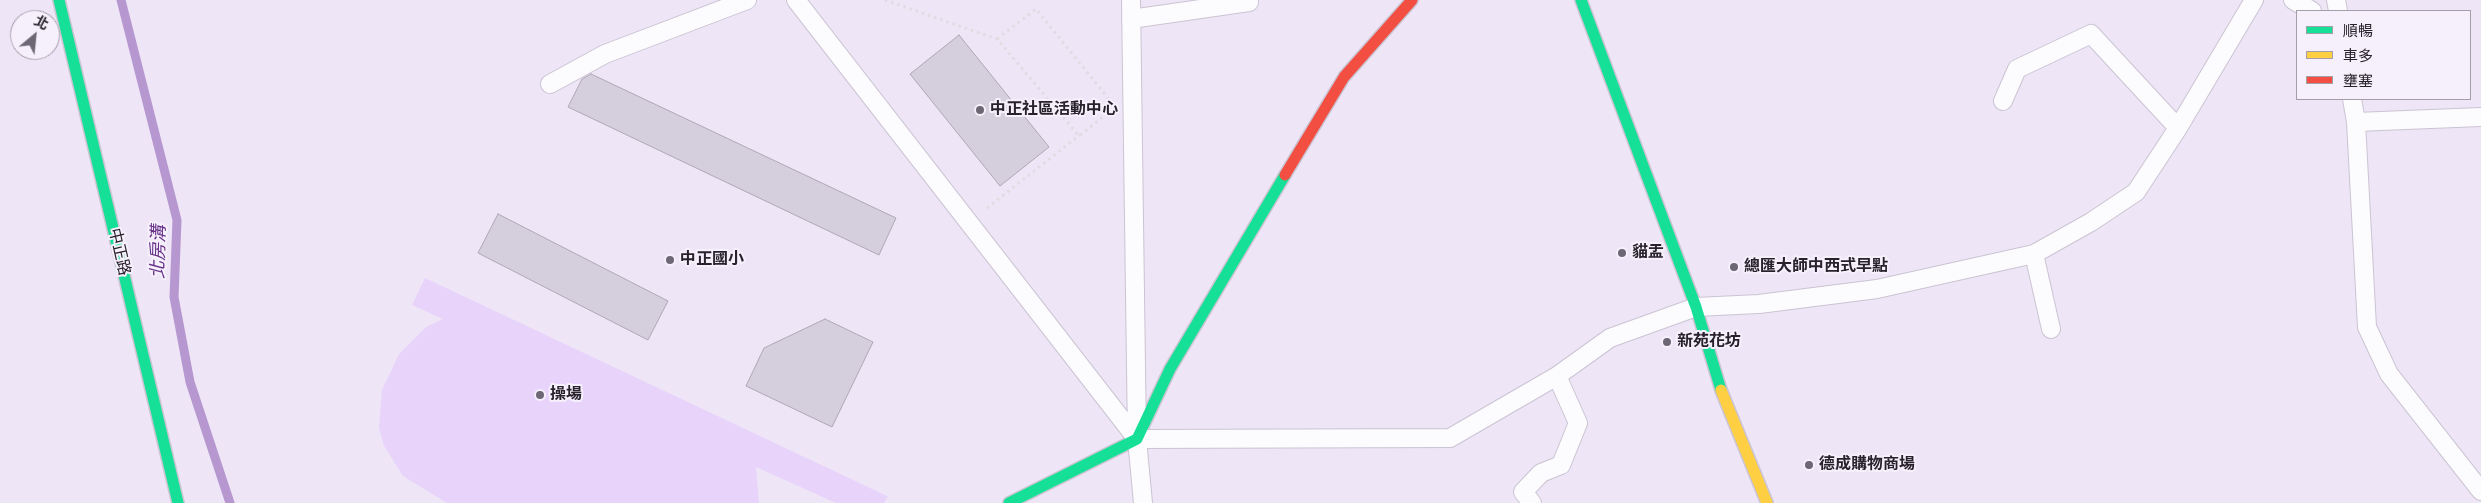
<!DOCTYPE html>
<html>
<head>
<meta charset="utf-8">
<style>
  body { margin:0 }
  #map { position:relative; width:2481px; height:503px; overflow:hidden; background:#eee5f7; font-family:Helvetica,"Noto Sans TC",sans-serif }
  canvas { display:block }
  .legend { position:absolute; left:2296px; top:10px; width:175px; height:90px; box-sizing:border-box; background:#f6f0fc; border:1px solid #a49ea9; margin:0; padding:6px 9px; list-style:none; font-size:15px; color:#28222d }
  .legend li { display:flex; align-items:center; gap:10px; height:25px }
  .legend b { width:25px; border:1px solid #a49ea9 }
  .north { position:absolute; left:10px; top:10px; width:50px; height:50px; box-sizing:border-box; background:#f6f0fc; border:1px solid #a49ea9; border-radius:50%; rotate:28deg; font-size:14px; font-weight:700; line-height:20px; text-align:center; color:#28222d }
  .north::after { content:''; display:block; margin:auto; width:18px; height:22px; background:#6d6674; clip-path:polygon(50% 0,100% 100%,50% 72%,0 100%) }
</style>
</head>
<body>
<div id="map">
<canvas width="2481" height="503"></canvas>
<ul class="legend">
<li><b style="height:6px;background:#16e098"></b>順暢</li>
<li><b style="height:6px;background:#ffcf43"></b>車多</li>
<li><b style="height:6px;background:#f24e42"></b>壅塞</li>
</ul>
<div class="north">北</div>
</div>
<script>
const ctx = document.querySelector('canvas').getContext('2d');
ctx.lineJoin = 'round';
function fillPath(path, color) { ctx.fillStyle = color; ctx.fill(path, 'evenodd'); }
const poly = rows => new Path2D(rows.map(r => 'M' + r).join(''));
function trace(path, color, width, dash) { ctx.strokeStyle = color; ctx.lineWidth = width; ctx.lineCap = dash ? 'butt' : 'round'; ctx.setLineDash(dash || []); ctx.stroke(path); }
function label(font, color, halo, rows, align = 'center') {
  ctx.font = font + ' Helvetica,"Noto Sans TC",sans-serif'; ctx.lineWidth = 4; ctx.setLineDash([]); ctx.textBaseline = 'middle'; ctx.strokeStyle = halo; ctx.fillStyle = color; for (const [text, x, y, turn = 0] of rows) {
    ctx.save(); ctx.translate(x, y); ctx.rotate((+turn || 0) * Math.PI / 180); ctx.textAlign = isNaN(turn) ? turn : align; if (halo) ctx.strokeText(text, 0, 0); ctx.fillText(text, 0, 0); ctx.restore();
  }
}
fillPath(poly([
  [425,278,887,496,888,496,884,503,836,503,756,467,759,503,447,503,403,476,384,446,379,428,382,390,399,354,426,327,443,319,412,305]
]), '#e8d3fa');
trace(poly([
  [121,0,177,220,174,297,190,382,230,503]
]), '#b697cf', 9);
const building = poly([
  [959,35,1049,147,1000,186,910,74,959,35],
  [591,74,896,218,879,255,568,107,582,79,591,74],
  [498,214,668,301,648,340,478,253,498,214],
  [825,319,873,342,832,427,746,386,764,348,825,319]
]);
fillPath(building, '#d5cedc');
trace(building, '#aea7b4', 1);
const lane = poly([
  [796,0,1137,439,1450,438,1557,376,1610,338,1696,307,1759,304,1877,289,2034,254,2091,222,2136,192,2178,128,2254,0],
  [1131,0,1137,439,1143,503],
  [2293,0,2312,11],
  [2336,0,2338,11],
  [1131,19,1249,2],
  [550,84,605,54,747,0],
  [2352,99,2356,122,2367,327,2389,374,2481,491],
  [2003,101,2017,69,2091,34,2178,128],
  [2356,122,2481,117],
  [2034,254,2051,329],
  [1532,503,1523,492,1541,473,1561,465,1578,423,1557,376]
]);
const fast = poly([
  [59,0,178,503],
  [1581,0,1696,307,1721,390],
  [1009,503,1137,439,1170,369,1285,175]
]);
const slow = poly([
  [1721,390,1767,503]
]);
const jam = poly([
  [1285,175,1344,77,1412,0]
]);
trace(lane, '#cbc4d2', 20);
trace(fast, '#cbc4d2', 14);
trace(slow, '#cbc4d2', 14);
trace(jam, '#cbc4d2', 14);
trace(poly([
  [885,0,997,39,1079,136,1109,112],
  [997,39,1036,9,1108,98],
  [987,208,1080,135]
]), '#dfdce2', 3, [2.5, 4]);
trace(lane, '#fcfbfe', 18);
trace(fast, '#16e098', 11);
trace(slow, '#ffcf43', 11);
trace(jam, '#f24e42', 11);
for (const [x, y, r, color] of [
  [980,110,5,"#6d6674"],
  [1622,253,5,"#6d6674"],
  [670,260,5,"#6d6674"],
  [1734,267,5,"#6d6674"],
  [1667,342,5,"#6d6674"],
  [540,395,5,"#6d6674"],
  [1809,465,5,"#6d6674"]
]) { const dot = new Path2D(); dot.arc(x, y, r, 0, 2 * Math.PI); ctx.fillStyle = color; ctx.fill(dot); trace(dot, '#f6f0fc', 2); }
label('bold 16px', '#28222d', '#f6f0fc', [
  ["中正社區活動中心",990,110],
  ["貓盂",1632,253],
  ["中正國小",680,260],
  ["總匯大師中西式早點",1744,267],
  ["新苑花坊",1677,342],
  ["操場",550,395],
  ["德成購物商場",1819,465]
], 'left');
label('16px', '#28222d', '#f6f0fc', [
  ["中正路",119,252,77]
]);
label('italic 18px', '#663189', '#f6f0fc', [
  ["北房溝",159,252,-89]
]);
</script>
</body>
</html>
